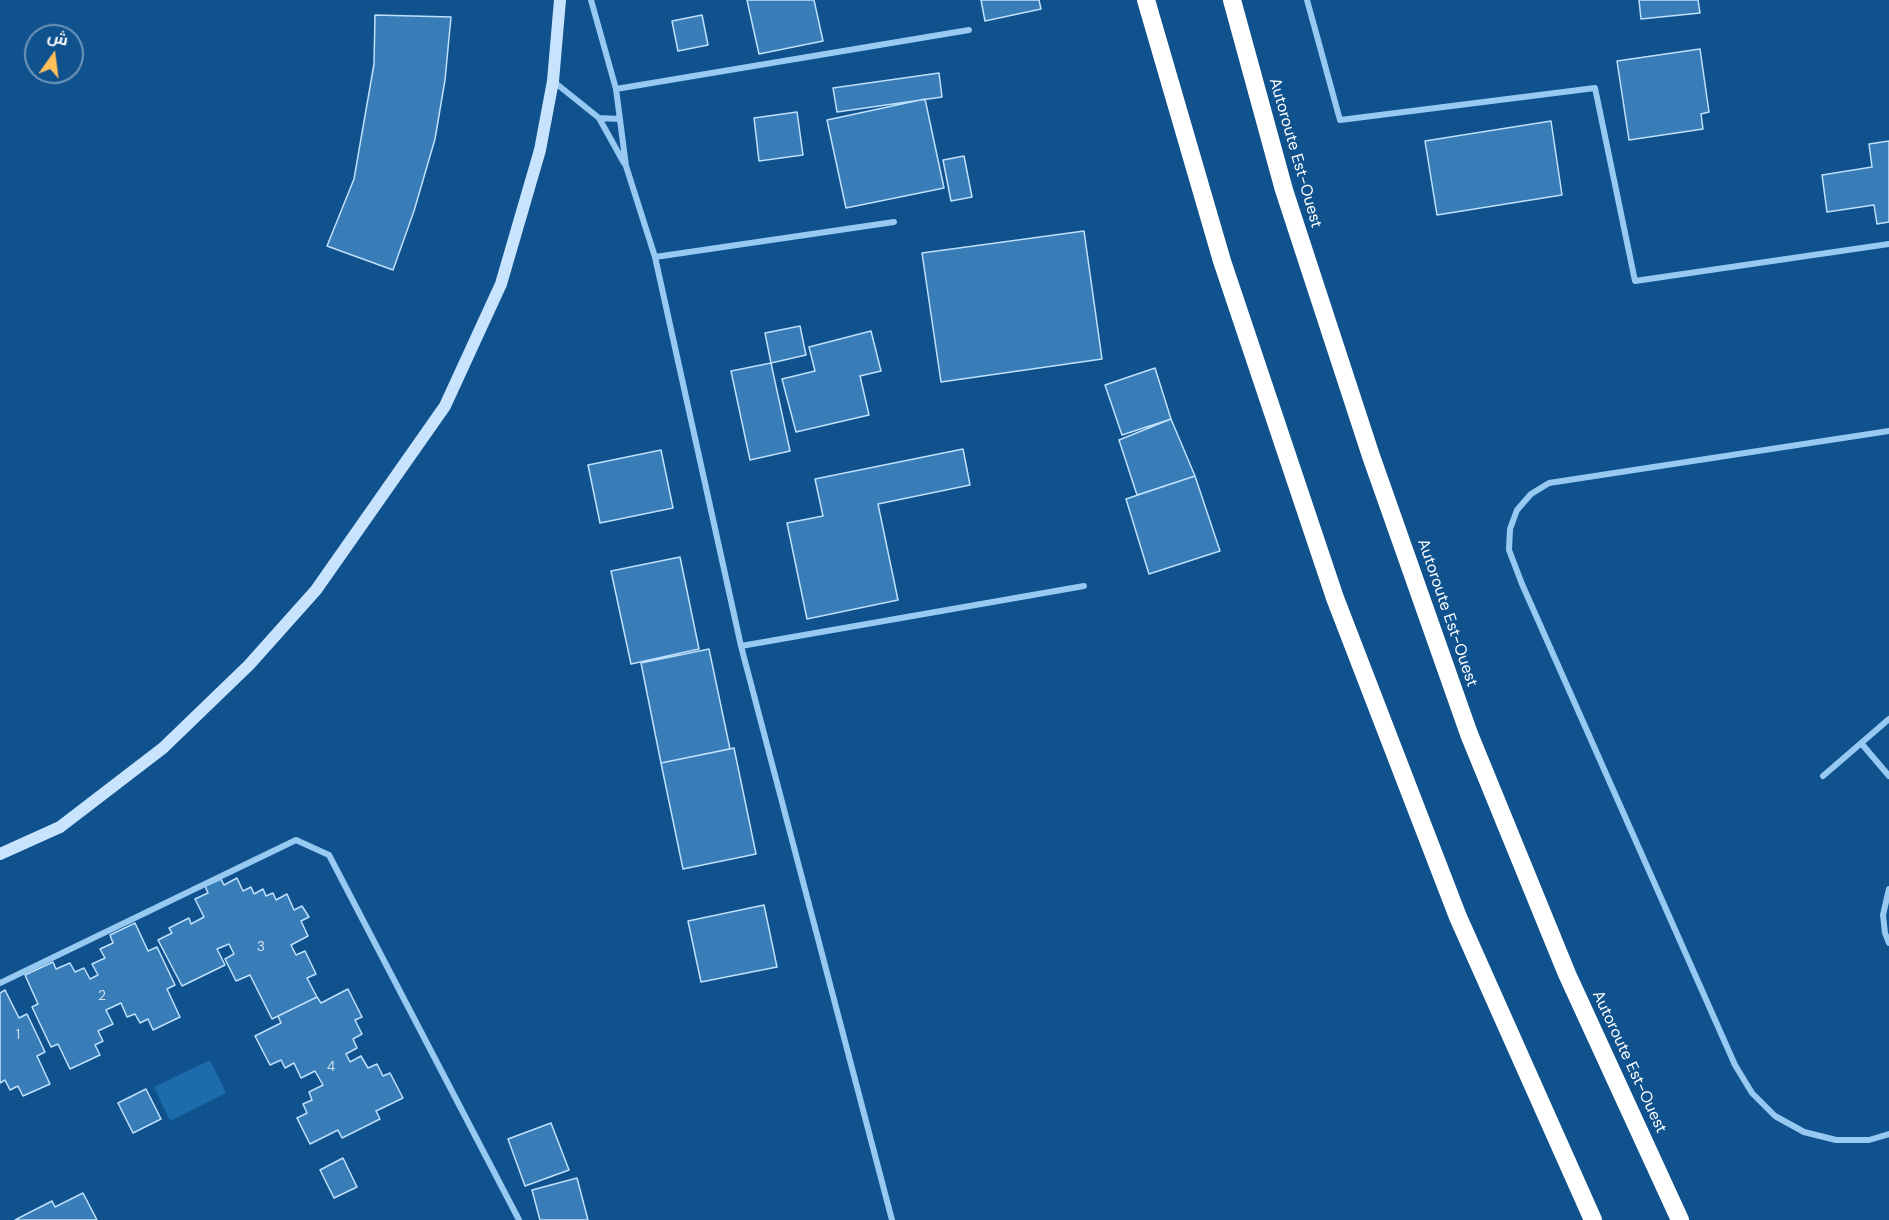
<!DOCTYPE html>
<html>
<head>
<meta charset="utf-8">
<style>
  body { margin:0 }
  #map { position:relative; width:1889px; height:1220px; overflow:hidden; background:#10528e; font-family:"DM Sans",Cairo,sans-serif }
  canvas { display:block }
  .north { position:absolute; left:24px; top:24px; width:60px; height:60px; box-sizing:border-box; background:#10528e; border:2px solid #7097bb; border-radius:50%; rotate:14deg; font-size:16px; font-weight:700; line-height:24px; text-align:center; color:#fff }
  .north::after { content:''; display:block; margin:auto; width:21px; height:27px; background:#ffc059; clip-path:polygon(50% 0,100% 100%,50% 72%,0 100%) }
</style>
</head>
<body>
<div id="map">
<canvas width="1889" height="1220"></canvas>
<div class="north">ش</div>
</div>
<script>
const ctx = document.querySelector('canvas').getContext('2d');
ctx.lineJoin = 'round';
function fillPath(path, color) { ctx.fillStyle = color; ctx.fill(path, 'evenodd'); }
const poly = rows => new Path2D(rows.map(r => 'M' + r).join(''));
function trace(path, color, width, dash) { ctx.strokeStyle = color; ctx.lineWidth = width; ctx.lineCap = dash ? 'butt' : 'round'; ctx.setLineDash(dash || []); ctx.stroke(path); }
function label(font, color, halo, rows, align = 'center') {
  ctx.font = font + ' "DM Sans",sans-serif'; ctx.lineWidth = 4.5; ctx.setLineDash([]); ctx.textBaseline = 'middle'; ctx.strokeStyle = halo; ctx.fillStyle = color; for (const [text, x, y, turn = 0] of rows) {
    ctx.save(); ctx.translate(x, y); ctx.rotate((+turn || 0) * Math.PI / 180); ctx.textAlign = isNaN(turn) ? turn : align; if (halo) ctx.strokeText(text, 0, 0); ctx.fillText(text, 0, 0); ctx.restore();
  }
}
fillPath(poly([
  [210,1060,226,1093,170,1121,154,1087]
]), '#1e6bab');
const building = poly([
  [747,0,814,0,823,41,759,54,747,0],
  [981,0,1039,0,1041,9,985,21,981,0],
  [1639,0,1698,0,1700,13,1641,19,1639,0],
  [375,15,451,17,445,80,435,139,414,211,393,270,327,246,354,179,374,64,375,15],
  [702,15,708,45,678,51,672,21,702,15],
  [1700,49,1709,112,1701,114,1703,129,1629,140,1617,61,1700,49],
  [939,73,942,97,837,112,833,88,939,73],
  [925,99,944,188,846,208,827,120,925,99],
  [797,112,803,155,759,161,754,118,797,112],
  [1551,121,1562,195,1437,215,1425,141,1551,121],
  [1889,141,1889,222,1877,224,1874,205,1827,212,1822,175,1872,167,1869,144,1889,141],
  [964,156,972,197,951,201,943,160,964,156],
  [1084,231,1102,359,941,382,922,253,1084,231],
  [800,326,806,355,771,363,765,333,800,326],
  [871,331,881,371,860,376,869,415,796,432,782,379,815,371,809,347,871,331],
  [771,363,790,451,750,460,731,371,771,363],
  [1155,368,1171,419,1122,435,1105,385,1155,368],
  [1171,419,1195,476,1137,495,1119,440,1171,419],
  [963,449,970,485,878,504,898,600,807,619,787,523,823,516,815,479,963,449],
  [661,450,673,508,600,523,588,465,661,450],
  [1195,476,1220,551,1149,574,1126,499,1195,476],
  [680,557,699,649,631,664,611,571,680,557],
  [709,649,730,749,661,763,641,663,709,649],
  [734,748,756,854,683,869,661,763,734,748],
  [237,878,243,891,251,887,254,894,263,889,266,896,273,893,276,900,287,894,294,910,302,906,309,917,301,921,308,936,291,945,296,955,305,951,316,974,307,978,317,997,272,1019,250,975,236,981,225,959,234,954,229,944,217,949,225,965,182,986,158,940,172,933,169,928,189,918,191,924,204,917,195,899,208,893,205,886,221,879,224,885,237,878],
  [764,905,777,967,701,982,688,921,764,905],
  [135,923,148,951,157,947,175,985,167,989,180,1017,153,1030,148,1019,140,1023,135,1014,127,1017,121,1003,106,1010,113,1024,98,1031,103,1041,95,1045,100,1055,70,1069,58,1044,51,1047,32,1007,38,1004,25,975,53,962,56,969,70,963,75,972,84,968,90,979,98,975,92,964,105,958,100,949,113,943,110,935,135,923],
  [348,989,362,1017,355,1020,362,1034,353,1039,357,1048,346,1054,350,1062,361,1056,368,1068,377,1064,383,1076,390,1073,403,1098,376,1111,380,1119,342,1138,338,1130,310,1144,297,1118,307,1113,303,1104,312,1100,309,1092,323,1085,315,1071,301,1078,294,1063,285,1068,281,1060,270,1065,255,1036,281,1023,278,1016,317,997,321,1003,348,989],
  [5,990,19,1018,27,1014,45,1052,37,1056,50,1084,23,1096,18,1086,10,1090,5,1080,0,1083,0,993,5,990],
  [146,1089,161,1119,133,1133,118,1103,146,1089],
  [551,1123,569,1170,525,1186,508,1139,551,1123],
  [343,1158,357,1187,334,1198,320,1170,343,1158],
  [577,1178,588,1220,540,1220,532,1190,577,1178],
  [83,1193,97,1220,15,1220,52,1201,55,1207,83,1193]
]);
fillPath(building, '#387db8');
trace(building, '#bfe1fd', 1.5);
trace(poly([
  [591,0,616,89,626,166,655,257,741,646,892,1220],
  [1307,0,1340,120,1595,88,1635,281,1889,244],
  [553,81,599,118,624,163],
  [616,89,969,30],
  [599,118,620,119],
  [655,257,894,222],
  [1889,431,1549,483,1531,494,1517,510,1510,529,1509,550,1522,584,1735,1065,1752,1093,1775,1116,1804,1132,1836,1140,1869,1140,1889,1134],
  [741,646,1084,586],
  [1861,743,1889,776],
  [1823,776,1889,719],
  [1889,889,1883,915,1885,933,1889,943],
  [0,983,296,840,329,855,519,1220]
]), '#98c9f3', 6);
trace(poly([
  [0,854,60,827,163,748,249,665,316,590,445,406,501,284,540,150,553,81,560,0]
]), '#c7e3fd', 12);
trace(poly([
  [1146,0,1222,261,1335,598,1458,917,1593,1220],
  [1232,0,1284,190,1371,456,1469,734,1567,974,1680,1220]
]), '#fff', 18);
label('14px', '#cddeed', null, [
  ["3",261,947],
  ["2",102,996],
  ["1",18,1035],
  ["4",331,1067]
]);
label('16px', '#fff', '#10528e', [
  ["Autoroute Est-Ouest",1295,153,74],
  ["Autoroute Est-Ouest",1447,613,71],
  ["Autoroute Est-Ouest",1629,1062,65]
]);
</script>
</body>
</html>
